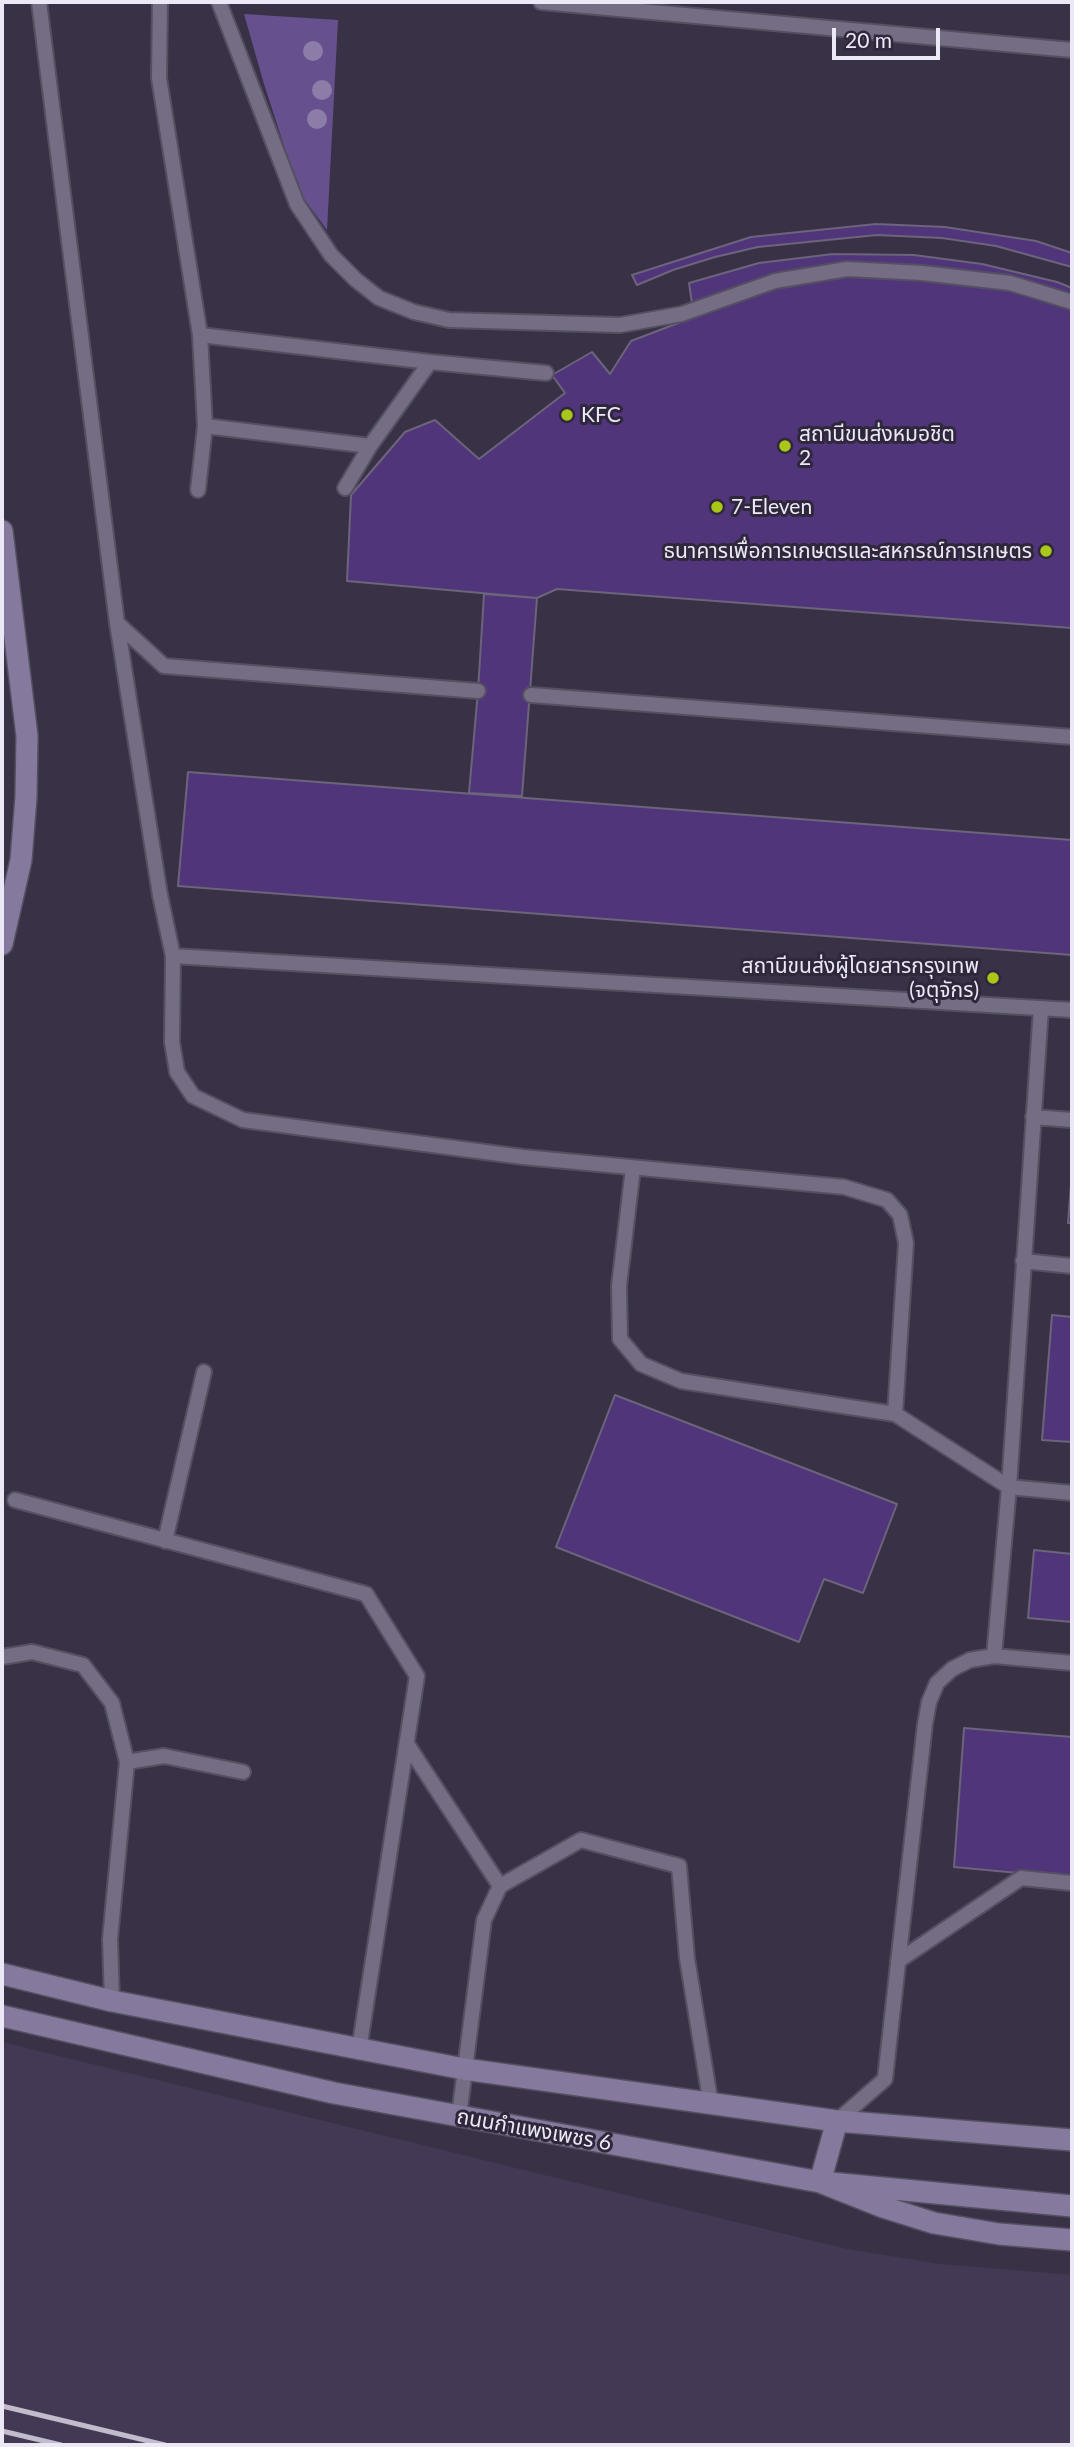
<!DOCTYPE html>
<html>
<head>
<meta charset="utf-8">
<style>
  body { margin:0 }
  #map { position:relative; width:1074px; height:2447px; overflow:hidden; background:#393247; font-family:Lato,sans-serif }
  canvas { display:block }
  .frame { position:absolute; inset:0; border:4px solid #ede8f6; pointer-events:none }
  .scale { position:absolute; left:832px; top:28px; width:108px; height:32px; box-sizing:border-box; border:4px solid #ede8f6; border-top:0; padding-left:9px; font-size:21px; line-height:24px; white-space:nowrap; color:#ede8f6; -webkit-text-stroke:5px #2f283c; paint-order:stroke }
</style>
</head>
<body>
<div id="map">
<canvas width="1074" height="2447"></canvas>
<div class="frame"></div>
<div class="scale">20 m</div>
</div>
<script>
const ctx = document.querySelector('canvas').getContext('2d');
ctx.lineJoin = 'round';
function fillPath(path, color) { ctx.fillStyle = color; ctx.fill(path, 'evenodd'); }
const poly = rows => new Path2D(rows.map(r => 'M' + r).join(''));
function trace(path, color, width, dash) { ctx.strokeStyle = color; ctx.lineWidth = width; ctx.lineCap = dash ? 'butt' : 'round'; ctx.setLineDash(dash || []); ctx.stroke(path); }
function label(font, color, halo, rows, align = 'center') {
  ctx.font = font + ' Lato,"Noto Sans Thai",sans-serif'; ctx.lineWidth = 6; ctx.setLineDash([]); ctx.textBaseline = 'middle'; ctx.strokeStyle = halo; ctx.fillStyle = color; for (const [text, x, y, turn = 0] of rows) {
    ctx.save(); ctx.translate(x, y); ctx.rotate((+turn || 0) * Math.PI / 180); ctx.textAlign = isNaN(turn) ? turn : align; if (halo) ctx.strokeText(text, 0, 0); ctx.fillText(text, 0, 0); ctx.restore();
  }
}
fillPath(poly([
  [2,2042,842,2248,939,2264,1072,2275,1072,2445,2,2445]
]), '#433954');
fillPath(poly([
  [244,14,338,20,327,230,299,192,264,84]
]), '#67508e');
const building = poly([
  [876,224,945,227,1036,241,1072,253,1072,267,996,246,942,238,877,235,758,247,715,257,673,270,637,285,632,275,751,237,876,224],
  [833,254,914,255,982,264,1057,282,1072,288,1072,628,557,589,537,598,347,581,351,495,405,432,435,420,479,459,565,393,552,375,592,352,610,374,631,341,694,317,689,283,759,263,833,254],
  [484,594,537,598,522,796,469,793,478,691,484,594],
  [188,772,1072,840,1072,955,178,886,188,772],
  [1072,1171,1072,1223,1068,1223,1072,1171],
  [1052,1315,1072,1317,1072,1442,1042,1440,1052,1315],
  [615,1395,897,1504,863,1593,824,1579,799,1642,556,1547,615,1395],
  [1034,1550,1072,1554,1072,1622,1028,1618,1034,1550],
  [964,1728,1072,1737,1072,1878,954,1867,964,1728]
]);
fillPath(building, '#51357a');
trace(building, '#6b647b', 2);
const lane = poly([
  [39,2,117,623,160,895,173,956,1072,1010],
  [160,2,159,78,200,335,430,362,546,373],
  [219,2,297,204,331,255,356,280,379,298,414,312,449,320,620,325,682,314,775,281,847,269,922,273,1010,283,1072,302],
  [541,2,1072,50],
  [205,426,370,446],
  [345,488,370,446,430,362],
  [198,490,205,426,200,335],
  [117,623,164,666,478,691],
  [531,695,1072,737],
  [173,956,172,1042,177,1072,193,1096,243,1120,523,1157,844,1187,887,1200,900,1215,906,1243,895,1414,1009,1487,1072,1493],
  [1033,1117,1072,1120],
  [633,1168,619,1286,620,1339,641,1364,681,1381,895,1414],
  [1023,1261,1072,1266],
  [15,1500,366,1594,417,1676,359,2050],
  [165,1541,204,1372],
  [994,1656,1009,1487,1041,1008],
  [2,1657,32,1652,83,1665,112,1703,127,1762,110,1939,112,2001],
  [407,1744,500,1886],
  [127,1762,164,1756,243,1772],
  [898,1961,1021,1878,1072,1883],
  [459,2116,484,1920,500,1886,581,1840,679,1866,687,1958,711,2105],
  [837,2121,885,2079,925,1724,929,1702,937,1683,952,1669,970,1660,994,1656,1072,1663]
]);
const secondary = poly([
  [2,531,27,736,26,797,21,860,2,944],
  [2,1974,112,2001,464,2069,837,2121,1072,2140],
  [2,2016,334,2093,820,2182,1072,2206],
  [837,2121,820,2182,883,2207,934,2223,999,2234,1072,2240]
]);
trace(lane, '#555061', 18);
trace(secondary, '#555061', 24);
trace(lane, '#746d84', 14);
trace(secondary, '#857a9d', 21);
trace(poly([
  [2,2406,165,2445],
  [2,2431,61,2445]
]), '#c1bbcb', 5);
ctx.fillStyle = '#8c7da8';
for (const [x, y] of [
  [313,51],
  [322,90],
  [317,119]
]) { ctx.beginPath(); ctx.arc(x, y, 10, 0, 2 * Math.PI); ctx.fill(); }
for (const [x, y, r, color] of [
  [567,415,7,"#aac719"],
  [785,446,7,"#aac719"],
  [717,507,7,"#aac719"],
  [1046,551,7,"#aac719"],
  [993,978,7,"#aac719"]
]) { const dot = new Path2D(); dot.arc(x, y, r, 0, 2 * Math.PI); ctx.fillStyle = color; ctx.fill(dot); trace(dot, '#2f283c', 2.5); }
label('21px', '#ede8f6', '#2f283c', [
  ["KFC",581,415],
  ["สถานีขนส่งหมอชิต",799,434],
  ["2",799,458],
  ["7-Eleven",731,507],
  ["ธนาคารเพื่อการเกษตรและสหกรณ์การเกษตร",1032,551,"right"],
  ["สถานีขนส่งผู้โดยสารกรุงเทพ",979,966,"right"],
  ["(จตุจักร)",979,990,"right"]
], 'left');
label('21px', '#ede8f6', '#2f283c', [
  ["ถนนกำแพงเพชร 6",534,2130,10]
]);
</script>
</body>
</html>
